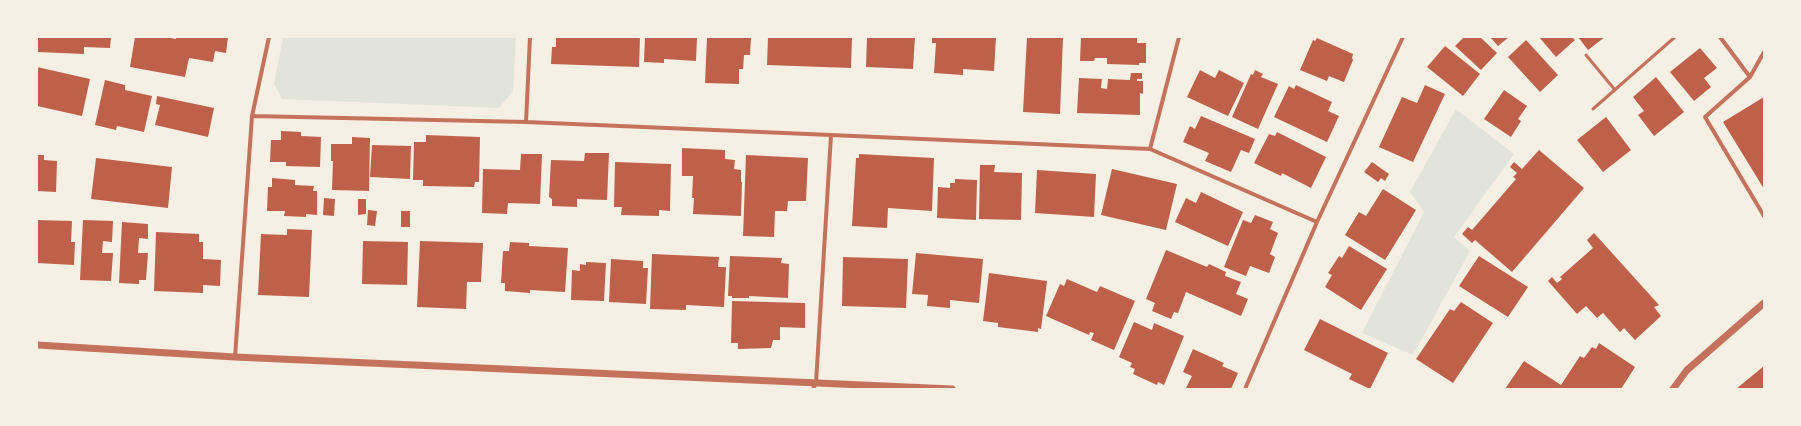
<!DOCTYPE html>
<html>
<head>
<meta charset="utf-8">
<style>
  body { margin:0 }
  #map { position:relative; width:1801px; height:426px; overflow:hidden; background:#f6efe4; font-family:Roboto,sans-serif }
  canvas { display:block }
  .frame { position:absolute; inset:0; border:38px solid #f6efe4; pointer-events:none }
</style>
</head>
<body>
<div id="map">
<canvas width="1801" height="426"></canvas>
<div class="frame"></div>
</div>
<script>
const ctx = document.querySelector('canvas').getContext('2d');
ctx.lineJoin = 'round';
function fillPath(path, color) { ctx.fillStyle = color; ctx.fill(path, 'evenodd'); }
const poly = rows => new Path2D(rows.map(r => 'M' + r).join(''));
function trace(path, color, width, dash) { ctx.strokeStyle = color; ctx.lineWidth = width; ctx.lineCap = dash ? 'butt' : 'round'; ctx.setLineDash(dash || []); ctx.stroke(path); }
fillPath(poly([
  [283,37,516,37,513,91,499,108,282,99,274,84],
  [1456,109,1514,154,1454,237,1470,251,1413,355,1362,333,1424,212,1410,192]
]), '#e2e4dc');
fillPath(poly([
  [37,37,111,37,110,48,84,47,84,54,37,52],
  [135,37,165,37,176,39,176,37,228,37,226,53,215,51,213,62,189,58,185,77,130,67],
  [556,37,640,37,639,67,551,64,552,47,556,47],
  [645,37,697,37,696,61,664,59,664,63,644,62],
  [707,37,751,37,750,55,744,55,743,69,739,69,739,84,705,83],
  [768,37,852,37,851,68,767,65],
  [867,37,915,37,913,69,866,67],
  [932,37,996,37,994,71,963,69,963,75,934,73,936,43,932,43],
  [1027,37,1063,37,1060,114,1023,112],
  [1081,37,1137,37,1137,43,1146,43,1146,63,1139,63,1139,65,1107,64,1107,58,1095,58,1094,61,1080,61],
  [1464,37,1480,37,1497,53,1481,70,1455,46],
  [1490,37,1509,37,1498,46],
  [1539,37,1572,37,1575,40,1556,57],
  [1578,37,1605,37,1588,50],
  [1317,38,1353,54,1352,58,1353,60,1344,82,1329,76,1327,81,1300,70,1313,40,1315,41],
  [1526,40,1558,75,1540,92,1508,57],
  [1445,46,1480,74,1463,96,1427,67],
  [1700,48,1717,68,1704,78,1711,87,1694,101,1670,72],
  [37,67,90,79,82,116,37,106],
  [1200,70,1215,78,1219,70,1244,83,1228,116,1187,97],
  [1255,70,1263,74,1261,77,1278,84,1258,129,1232,117,1251,74,1253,75],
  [1131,73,1142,73,1142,79,1137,79,1137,81,1143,81,1143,94,1140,93,1140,115,1077,113,1079,78,1102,79,1101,88,1107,89,1108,79,1130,80],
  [1656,77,1684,112,1654,136,1638,115,1644,111,1633,97],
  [105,80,125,85,125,90,152,96,144,132,117,126,116,130,95,125],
  [1296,85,1332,102,1328,111,1339,116,1327,142,1274,117,1289,86,1294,89],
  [1425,85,1445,94,1413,162,1379,147,1402,97,1417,103],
  [1504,90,1527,106,1518,119,1521,121,1511,137,1484,119],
  [157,96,214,108,208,137,155,125,160,105,156,104],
  [1764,97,1764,189,1723,122],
  [1201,116,1255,139,1249,153,1241,150,1231,172,1205,161,1209,153,1183,142,1190,126,1195,129],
  [1606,117,1631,150,1603,172,1577,140],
  [281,131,301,132,301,136,321,137,320,167,286,166,286,162,270,162,271,140,281,140],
  [1277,132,1326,157,1311,188,1282,173,1281,176,1254,163,1269,134,1275,136],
  [426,135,480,137,479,182,475,182,474,187,423,186,423,180,413,180,414,142,426,142],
  [352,137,370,138,369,191,332,190,333,161,331,161,331,144,352,144],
  [372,145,411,146,410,179,370,177],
  [682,148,725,150,725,159,735,160,734,169,741,170,741,182,742,182,741,216,693,214,694,198,692,198,693,176,682,176],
  [1539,150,1584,188,1512,272,1475,240,1472,243,1462,234,1468,227,1472,230,1516,179,1513,177,1517,173,1510,167,1514,162,1522,169],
  [585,153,609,153,607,200,577,199,577,207,552,206,552,199,549,197,551,160,584,161],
  [521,154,542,154,540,204,508,203,507,214,482,213,483,169,520,170],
  [859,154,934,158,932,211,888,208,887,228,852,226,856,158,859,158],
  [37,155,44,155,44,160,57,161,56,192,37,191],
  [746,155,808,158,806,201,788,201,787,211,775,211,774,237,743,236],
  [96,158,172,167,168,208,91,199],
  [615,162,671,164,670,211,659,210,659,216,621,215,622,207,614,207],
  [1372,162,1389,174,1385,181,1381,178,1378,182,1364,172],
  [980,165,995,165,994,172,1022,173,1021,220,979,219],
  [1112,169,1177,184,1166,230,1101,215],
  [1037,170,1096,174,1094,217,1035,213],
  [272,178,295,180,295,185,314,186,313,191,317,191,317,215,306,214,306,217,284,216,285,211,267,211,268,187,272,187],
  [955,179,977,180,976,220,937,218,938,187,950,188,950,183,955,183],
  [1383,189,1416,210,1385,260,1345,235,1359,212,1366,216],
  [1201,192,1243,212,1228,246,1175,222,1186,198,1196,203],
  [324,198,335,199,334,216,323,215],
  [358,199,366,199,366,214,358,215],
  [368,210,377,211,375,226,367,225],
  [401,211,410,211,410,227,401,227],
  [1255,215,1273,222,1270,229,1278,233,1270,254,1275,257,1269,273,1250,266,1246,276,1224,267,1243,220,1251,223],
  [37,220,72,221,71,242,75,242,74,265,37,263],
  [83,220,113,221,112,242,103,241,102,253,113,253,111,281,80,280],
  [122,222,148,224,148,239,139,238,138,253,148,253,146,280,139,280,139,284,119,283],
  [287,229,312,230,309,297,258,295,261,234,287,235],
  [156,232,199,234,199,242,203,242,203,259,221,260,220,286,203,285,203,293,154,291],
  [1594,233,1659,305,1654,307,1661,316,1635,340,1624,328,1620,332,1603,313,1597,318,1586,306,1577,314,1548,281,1552,277,1557,283,1562,279,1560,277,1593,248,1587,240],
  [363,241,408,242,407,285,362,284],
  [420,241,483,243,481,282,467,282,466,309,417,307],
  [510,242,529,243,529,246,568,248,565,292,530,290,530,293,505,291,505,283,501,283,503,251,509,251],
  [1349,246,1387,269,1361,310,1325,287,1332,275,1328,273,1339,256,1342,258],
  [1166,250,1207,267,1209,264,1226,272,1225,276,1241,282,1236,294,1248,299,1241,316,1186,292,1178,313,1174,312,1171,319,1152,311,1155,303,1146,299],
  [916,253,983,259,979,303,950,300,950,308,927,306,928,295,912,294],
  [652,254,719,257,718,267,726,267,724,307,686,305,686,310,650,309],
  [730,256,782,258,781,263,789,264,788,298,749,296,749,298,732,298,732,296,728,296],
  [1479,256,1528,287,1508,317,1459,286],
  [843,257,908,259,906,308,842,306],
  [611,259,643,261,643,268,648,268,646,304,609,302],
  [586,262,606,263,604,301,571,300,572,270,580,271,580,264,586,265],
  [989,273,1047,281,1041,329,1038,328,1038,332,998,327,998,323,983,321],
  [1067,279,1097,292,1100,286,1135,301,1114,350,1091,340,1094,333,1090,332,1089,335,1046,316,1060,284,1064,286],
  [732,301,805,303,805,328,780,327,780,340,773,340,771,348,738,349,738,343,731,343],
  [1461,302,1493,323,1453,383,1416,359,1450,309,1454,311],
  [1320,319,1388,353,1370,389,1349,379,1352,374,1304,350],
  [1134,322,1152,330,1154,323,1184,336,1164,385,1158,382,1157,385,1133,374,1135,369,1130,367,1132,363,1119,357],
  [1599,343,1635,367,1621,389,1505,389,1524,361,1561,385,1580,356,1584,358,1592,347,1596,349],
  [1193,349,1224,363,1222,366,1238,373,1231,389,1186,388,1192,376,1183,372],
  [1764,366,1764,389,1736,389]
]), '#bf614a');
trace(poly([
  [1586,55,1615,90],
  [1593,109,1675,37]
]), '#c5725c', 3);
trace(poly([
  [1720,37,1750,77],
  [1764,52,1750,77,1705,117,1764,216],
  [252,116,269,37],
  [526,122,530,37],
  [831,135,1150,149,1317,222],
  [1150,149,1179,37],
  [235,357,252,116,526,122,831,135,816,383,813,389],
  [1245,389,1317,222,1403,37]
]), '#c5725c', 4);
trace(poly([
  [37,345,235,357,952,389],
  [1673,389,1687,370,1764,303]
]), '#c5725c', 7);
</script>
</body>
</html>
